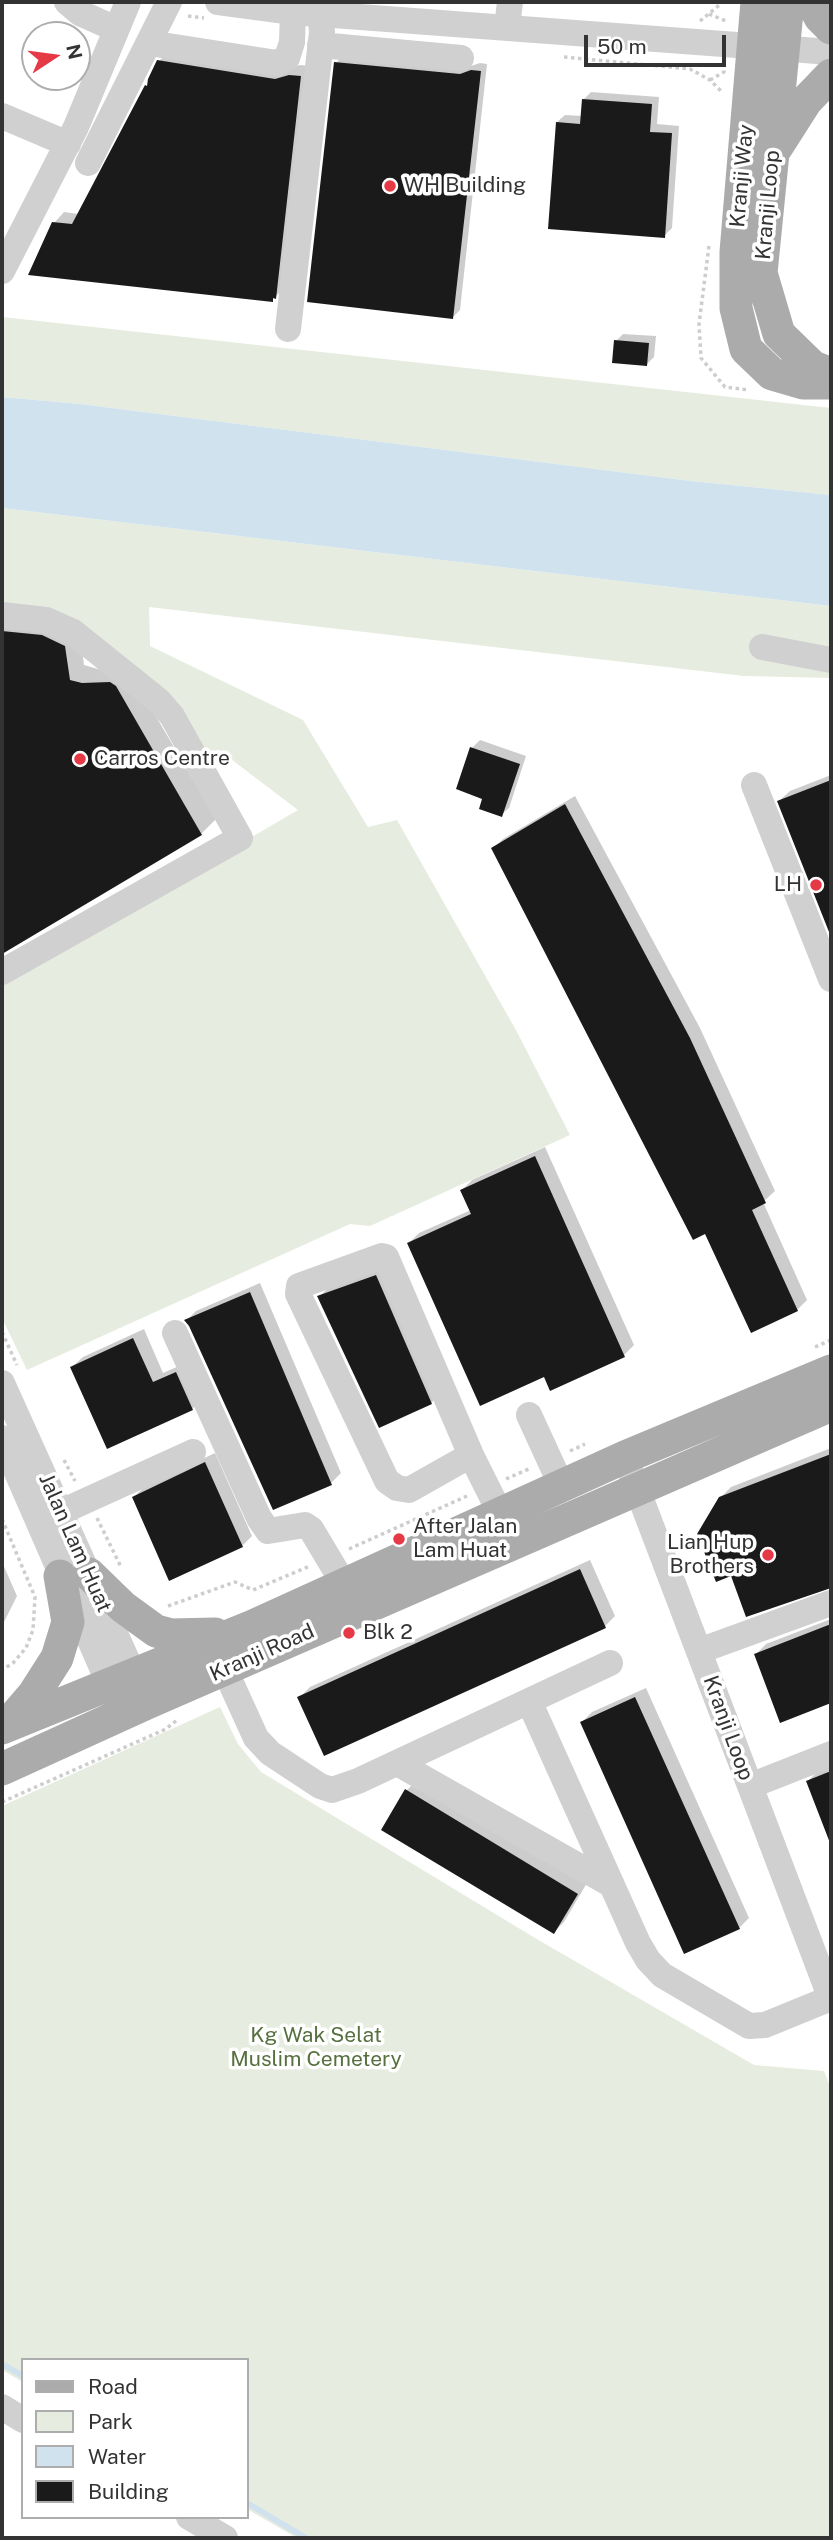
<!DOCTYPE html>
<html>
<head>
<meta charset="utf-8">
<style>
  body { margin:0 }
  #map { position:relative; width:833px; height:2540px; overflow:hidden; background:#fff; font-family:"Public Sans",sans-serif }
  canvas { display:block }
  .frame { position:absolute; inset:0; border:4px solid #333; pointer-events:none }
  .legend { position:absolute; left:21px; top:2358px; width:228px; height:161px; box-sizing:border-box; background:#fff; border:2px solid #adadad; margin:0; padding:9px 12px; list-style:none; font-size:21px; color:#333 }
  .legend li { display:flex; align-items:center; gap:14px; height:35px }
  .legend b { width:35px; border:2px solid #adadad }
  .north { position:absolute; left:21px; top:21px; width:70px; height:70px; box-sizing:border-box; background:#fff; border:2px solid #adadad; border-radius:50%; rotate:77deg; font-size:19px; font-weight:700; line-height:28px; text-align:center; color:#333 }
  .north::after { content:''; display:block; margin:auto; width:24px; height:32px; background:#e63946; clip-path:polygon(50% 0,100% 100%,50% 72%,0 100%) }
  .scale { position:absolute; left:584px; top:35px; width:142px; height:32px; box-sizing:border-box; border:4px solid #333; border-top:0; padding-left:9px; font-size:21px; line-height:24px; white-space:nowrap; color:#333; -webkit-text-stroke:5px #fff; paint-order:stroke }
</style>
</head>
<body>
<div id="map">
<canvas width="833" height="2540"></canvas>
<div class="frame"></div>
<ul class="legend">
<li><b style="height:9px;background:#ababab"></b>Road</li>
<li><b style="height:19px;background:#e6ecdf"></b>Park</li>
<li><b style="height:19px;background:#cfe2ee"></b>Water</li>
<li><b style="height:19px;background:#1a1a1a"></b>Building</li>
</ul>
<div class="north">N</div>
<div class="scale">50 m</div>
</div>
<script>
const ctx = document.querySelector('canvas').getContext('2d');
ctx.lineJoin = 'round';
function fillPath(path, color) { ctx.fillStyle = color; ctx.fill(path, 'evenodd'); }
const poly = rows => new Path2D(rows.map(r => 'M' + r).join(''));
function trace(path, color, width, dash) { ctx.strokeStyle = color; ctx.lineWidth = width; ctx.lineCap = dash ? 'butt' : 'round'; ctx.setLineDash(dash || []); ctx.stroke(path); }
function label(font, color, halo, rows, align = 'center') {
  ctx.font = font + ' "Public Sans",sans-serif'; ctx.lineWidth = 7; ctx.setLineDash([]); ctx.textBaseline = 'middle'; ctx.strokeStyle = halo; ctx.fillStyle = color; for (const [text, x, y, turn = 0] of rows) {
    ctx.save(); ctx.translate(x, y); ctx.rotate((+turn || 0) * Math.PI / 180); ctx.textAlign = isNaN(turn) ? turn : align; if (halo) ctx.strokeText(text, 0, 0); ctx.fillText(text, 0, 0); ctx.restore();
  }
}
fillPath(poly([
  [2,317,831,408,831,495,691,481,80,404,2,397],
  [2,508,831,606,831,678,744,676,149,607,150,646,303,720,368,827,397,820,517,1032,570,1135,370,1226,350,1224,27,1370,2,1318,2,983,298,810,219,750,202,754,46,620,2,615],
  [220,1707,238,1744,261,1772,535,1938,754,2065,824,2071,831,2089,831,2538,297,2538,247,2509,247,2360,23,2360,23,2382,2,2370,2,1806]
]), '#e6ecdf');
fillPath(poly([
  [2,397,80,404,691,481,831,495,831,606,2,508]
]), '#cfe2ee');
fillPath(poly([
  [169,51,286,69,300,65,310,66,282,290,272,300,54,223,64,212,79,214,149,83,159,61],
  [344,55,468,67,480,63,487,64,460,310,453,317,336,63],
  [591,92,659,97,657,124,679,126,672,228,664,236,557,122,565,115,583,116,584,99],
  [623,334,656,336,654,357,646,365,616,341],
  [2,610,80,632,84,665,98,669,125,668,130,672,216,819,201,834,2,954],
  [480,740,526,756,509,808,501,815,485,798,458,788,472,748],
  [831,775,831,932,779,801,790,791],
  [575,796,700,1028,775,1191,763,1202,807,1300,797,1310,706,1232,493,849,503,839],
  [545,1147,634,1345,624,1355,544,1374,409,1243,419,1233,471,1210,462,1190,472,1180],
  [387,1266,441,1393,431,1403,319,1297,329,1287],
  [260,1283,341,1473,331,1483,187,1320,196,1311],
  [144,1329,163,1373,186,1363,202,1399,192,1409,72,1367,83,1357],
  [831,1448,831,1586,825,1586,720,1498,731,1487],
  [215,1453,252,1536,242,1546,134,1497,144,1487],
  [590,1560,615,1616,605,1626,300,1697,310,1687],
  [2,1562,17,1596,2,1626],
  [831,1619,831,1701,781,1720,756,1654,766,1644],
  [646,1688,749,1918,739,1928,582,1722,592,1712],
  [831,1766,831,1842,808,1781,818,1771],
  [417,1780,587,1883,564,1922,554,1932,383,1829,407,1790]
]), '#0003');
trace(poly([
  [2,2364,23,2376],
  [247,2503,306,2538]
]), '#cfe2ee', 6);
fillPath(poly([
  [157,60,275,79,289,75,301,76,276,299,273,298,273,302,28,275,52,222,72,224,145,85,147,86,148,79],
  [334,62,460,74,471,70,481,71,453,319,307,302],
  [582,99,652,104,650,132,672,133,665,238,548,229,556,122,580,124],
  [614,340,649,343,647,366,612,363],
  [2,631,42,635,65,646,70,680,82,683,110,682,116,686,202,835,2,954],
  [470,747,520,764,502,817,479,809,482,799,456,789],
  [831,780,831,937,777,801],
  [565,804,690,1038,766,1203,752,1210,798,1311,751,1333,705,1234,693,1240,491,848],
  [535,1156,625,1357,550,1391,544,1377,480,1406,407,1243,471,1214,460,1190],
  [376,1275,432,1404,379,1428,317,1296],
  [250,1292,332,1485,273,1510,189,1326,184,1320],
  [133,1338,153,1382,176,1372,193,1410,107,1449,70,1367],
  [831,1454,831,1588,746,1617,731,1576,716,1582,697,1534,719,1497],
  [205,1462,243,1547,169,1581,132,1497],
  [580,1569,606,1628,324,1756,297,1697],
  [831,1624,831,1703,780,1723,754,1654],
  [635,1697,740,1929,684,1954,580,1722],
  [831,1771,831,1843,830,1843,806,1781],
  [405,1789,578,1894,554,1934,381,1830]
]), '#1a1a1a');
trace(poly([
  [709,14,726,21],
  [188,16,204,18],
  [700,21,723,2],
  [564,57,690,69,710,80,722,92],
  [710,80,724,72,724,69],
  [709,246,699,324,701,358,725,387,749,390],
  [2,1332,17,1365],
  [815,1347,831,1340],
  [570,1451,585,1444],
  [64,1460,75,1481],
  [506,1479,531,1468],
  [97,1518,121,1567],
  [2,1519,35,1597,33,1630,26,1648,13,1663,2,1670],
  [349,1549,467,1496],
  [168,1606,235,1582,253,1590,310,1566],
  [2,1802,166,1729,177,1720]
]), '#cdcdcd', 3.5, [3.5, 3.5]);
trace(poly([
  [67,2,80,13,116,29],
  [218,2,293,12,831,52],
  [507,27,510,2],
  [149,43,277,63,287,58,292,42,293,12],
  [320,45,461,58],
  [2,116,68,144],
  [88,163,169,2],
  [2,271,76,127,128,2],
  [288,329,322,32,320,12],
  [2,615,46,620,73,632,159,701,172,716,240,838,2,972],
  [762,647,831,660],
  [754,785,831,979],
  [175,1333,259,1518,268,1531,305,1525,311,1529,345,1586],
  [2,1383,141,1691],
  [529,1415,562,1487],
  [2,1438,117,1702],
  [471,1455,386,1257,382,1256,299,1286,298,1294,387,1481,397,1488,409,1490,471,1455,501,1515],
  [625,1457,831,1999],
  [61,1512,193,1452],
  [699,1651,831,1603],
  [225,1670,256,1738,270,1753,320,1786,332,1790,358,1781,529,1701,638,1943,648,1960,662,1975,749,2026,765,2025,831,1998],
  [529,1701,610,1663],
  [397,1763,612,1885],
  [750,1786,831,1754],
  [2,2407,23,2420],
  [189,2517,225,2538]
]), '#d0d0d0', 26);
trace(poly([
  [757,2,736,252,736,308,746,349,772,374,803,383,831,383],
  [788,2,761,273,779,334,813,367,831,374],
  [812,2,820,17,831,28],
  [776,148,806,101,831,75],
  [89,1574,123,1607,156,1631,171,1635,215,1634],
  [9,1723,34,1694,57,1658,68,1622,60,1576],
  [2,1728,253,1626,625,1457,831,1371],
  [2,1769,147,1703,831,1405]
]), '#ababab', 33);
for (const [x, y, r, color] of [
  [390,186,7,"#e63946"],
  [80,759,7,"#e63946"],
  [816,885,7,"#e63946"],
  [399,1539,7,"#e63946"],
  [768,1555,7,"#e63946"],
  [349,1633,7,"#e63946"]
]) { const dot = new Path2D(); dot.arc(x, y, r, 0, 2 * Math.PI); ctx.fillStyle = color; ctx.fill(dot); trace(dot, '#fff', 2.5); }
label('21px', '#333', '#fff', [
  ["Kranji Way",742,176,-85],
  ["Kranji Loop",768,205,-85],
  ["Jalan Lam Huat",75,1543,66],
  ["Kranji Road",262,1653,-24],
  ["Kranji Loop",728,1728,70]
]);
label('21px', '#333', '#fff', [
  ["WH Building",404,186],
  ["Carros Centre",94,759],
  ["LH",802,885,"right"],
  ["After Jalan",413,1527],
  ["Lam Huat",413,1551],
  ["Lian Hup",754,1543,"right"],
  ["Brothers",754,1567,"right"],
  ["Blk 2",363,1633]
], 'left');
label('21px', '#56703f', '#fff', [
  ["Kg Wak Selat",316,2036],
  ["Muslim Cemetery",316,2060]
]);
</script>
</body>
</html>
